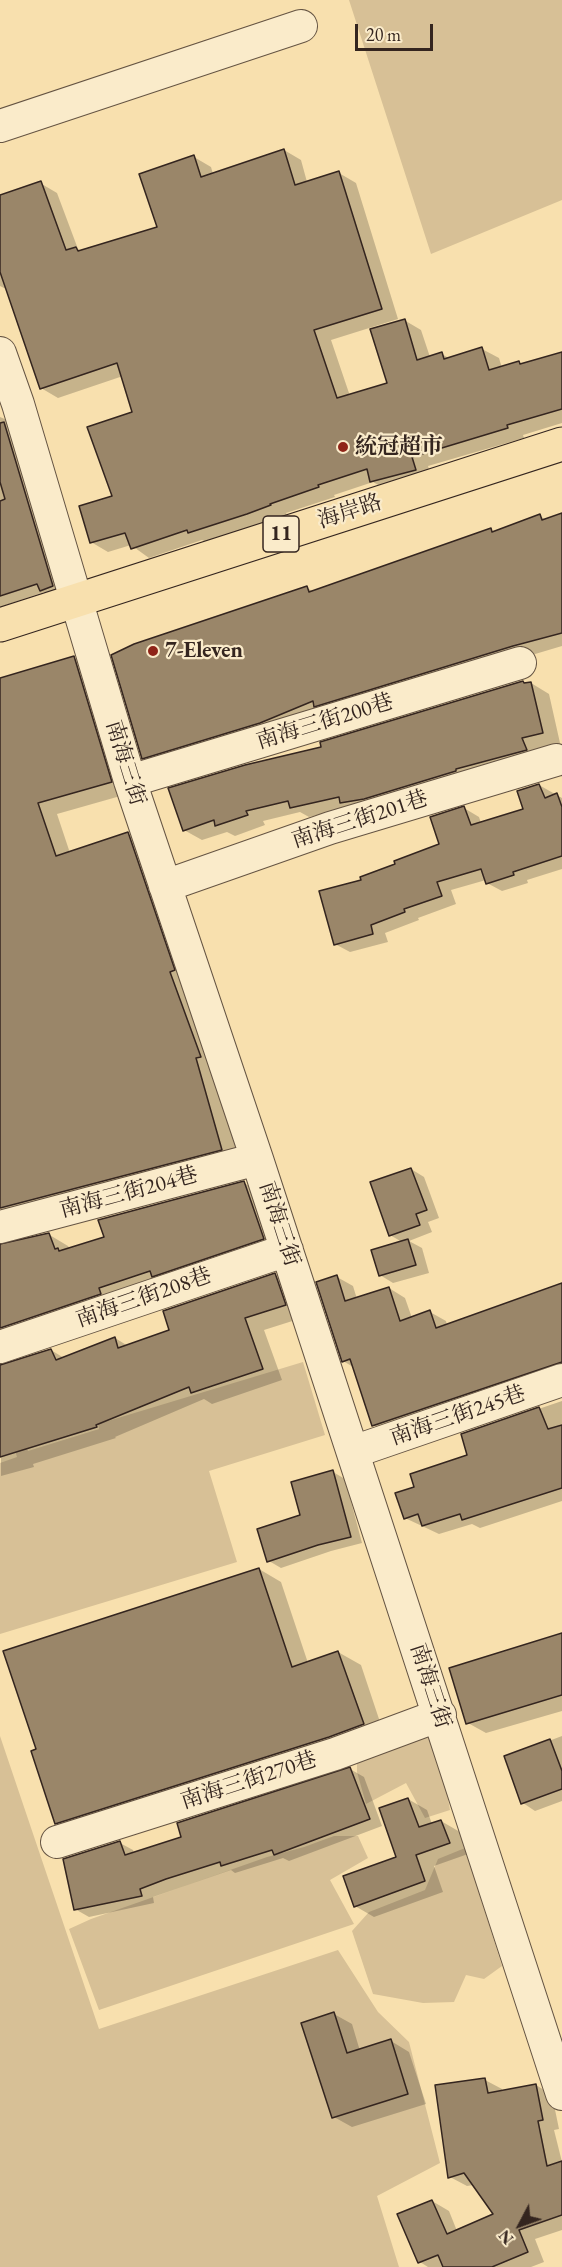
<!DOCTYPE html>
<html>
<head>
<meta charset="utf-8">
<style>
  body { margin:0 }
  #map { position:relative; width:562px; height:2267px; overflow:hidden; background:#f8e0ae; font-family:"EB Garamond",serif }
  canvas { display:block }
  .north { position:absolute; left:490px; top:2195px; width:60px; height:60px; -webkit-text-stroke:4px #faebca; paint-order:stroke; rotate:229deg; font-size:16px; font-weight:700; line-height:24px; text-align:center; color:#34251f }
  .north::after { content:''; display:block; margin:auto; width:21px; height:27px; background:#34251f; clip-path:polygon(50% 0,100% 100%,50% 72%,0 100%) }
  .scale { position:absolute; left:355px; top:24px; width:78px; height:27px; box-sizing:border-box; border:3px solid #34251f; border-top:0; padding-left:8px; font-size:18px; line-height:21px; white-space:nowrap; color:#34251f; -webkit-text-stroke:4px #faebca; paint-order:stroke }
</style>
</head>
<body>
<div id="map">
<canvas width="562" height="2267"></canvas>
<div class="north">N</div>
<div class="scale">20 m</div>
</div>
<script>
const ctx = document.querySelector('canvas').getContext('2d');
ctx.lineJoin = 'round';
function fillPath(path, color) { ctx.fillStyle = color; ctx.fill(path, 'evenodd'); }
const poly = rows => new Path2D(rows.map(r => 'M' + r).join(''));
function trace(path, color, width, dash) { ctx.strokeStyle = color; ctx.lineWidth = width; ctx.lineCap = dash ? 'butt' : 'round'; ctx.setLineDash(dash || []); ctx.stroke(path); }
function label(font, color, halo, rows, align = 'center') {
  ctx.font = font + ' "EB Garamond","Noto Serif TC",serif'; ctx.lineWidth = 4.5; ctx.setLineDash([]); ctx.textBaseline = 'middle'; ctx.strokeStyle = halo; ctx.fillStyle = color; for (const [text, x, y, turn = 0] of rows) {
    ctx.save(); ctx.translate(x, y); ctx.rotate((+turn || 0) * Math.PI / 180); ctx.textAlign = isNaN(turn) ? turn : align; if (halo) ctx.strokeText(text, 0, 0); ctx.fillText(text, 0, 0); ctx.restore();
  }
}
fillPath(poly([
  [349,0,562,0,562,200,431,254],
  [303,1362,325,1435,209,1471,237,1562,0,1634,0,1463,17,1457,14,1447,25,1444,28,1451,99,1429,98,1424],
  [436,1732,450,1810,425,1818,406,1783,366,1804,357,1772,357,1756],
  [0,1736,99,2029,338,1950,378,2012,409,2042,440,2163,377,2196,399,2267,0,2267],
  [334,1836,358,1836,368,1858,330,1880,354,1924,99,2010,69,1929,91,1919,267,1857,304,1847],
  [465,1848,502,1966,484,1979,466,1975,454,2002,423,2003,373,1994,352,1931,369,1912,425,1890,438,1859]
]), '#d7c096');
fillPath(poly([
  [284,150,301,160,307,182,339,173,356,183,398,319,331,340,350,396,388,384,404,320,421,330,430,357,442,354,450,359,482,349,499,358,502,368,519,363,523,365,562,354,562,423,523,435,524,438,428,466,432,479,389,491,373,482,334,495,335,497,286,513,287,515,265,523,206,542,202,540,149,558,131,545,108,552,91,542,114,497,134,412,123,376,58,398,41,388,8,290,0,286,0,197,40,183,57,193,78,249,81,251,159,228,194,157,211,167,213,174],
  [0,417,14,423,65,593,53,597,44,592,0,607],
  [562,514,562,646,159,766,143,758,307,588,314,592,491,530,496,533,540,516,546,520],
  [74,658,94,669,131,793,57,814,70,853,128,834,148,845,241,1161,2,1233,2,1245,48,1234,68,1246,70,1249,106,1238,244,1183,264,1194,283,1250,2,1355,2,1366,51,1350,64,1358,115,1338,128,1346,171,1331,275,1275,295,1286,305,1317,264,1330,282,1380,212,1404,204,1399,115,1437,116,1438,33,1464,34,1467,1,1476,0,679],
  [523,682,531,683,549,694,560,743,539,748,544,760,309,817,300,812,263,821,265,825,235,836,227,832,202,840,184,830,322,748],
  [539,785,562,798,562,869,527,880,528,883,502,891,487,883,486,880,451,890,456,904,418,918,419,920,385,933,388,942,350,952,335,944,363,881,441,845,464,808,479,817,481,823,525,810],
  [411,1169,424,1177,439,1218,428,1222,432,1232,409,1241,422,1248,429,1273,393,1283,380,1275,402,1242,390,1235],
  [337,1277,353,1286,357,1299,389,1288,405,1298,412,1318,430,1312,446,1321,447,1326,562,1285,562,1375,390,1435,374,1425,355,1368,343,1361],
  [562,1401,562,1501,480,1528,472,1524,439,1534,405,1518,416,1488,469,1456,462,1435],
  [333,1472,345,1479,362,1543,331,1551,281,1568,269,1561],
  [259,1569,281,1582,308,1663,338,1652,361,1665,385,1737,78,1836,56,1823],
  [562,1635,562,1711,486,1733,468,1723],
  [562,1736,562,1801,535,1811,523,1803,506,1757],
  [350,1769,364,1777,382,1826,289,1861,283,1858,235,1873,231,1870,153,1897,154,1903,89,1917,75,1909,120,1843,133,1850,134,1854,183,1838],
  [408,1799,427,1810,432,1824,441,1821,460,1832,468,1854,434,1866,443,1892,374,1917,355,1906,398,1858],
  [334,2014,352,2024,360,2051,391,2041,409,2052,426,2104,352,2127,334,2117],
  [485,2080,502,2089,502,2092,536,2085,552,2095,559,2129,554,2130,562,2162,562,2230,535,2239,544,2262,531,2267,428,2267,420,2262,432,2201,449,2211,457,2231,496,2215,474,2185,467,2186,450,2177]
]), '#0003');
const building = poly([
  [284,149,295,185,339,171,382,309,314,330,337,398,387,383,370,329,405,319,417,360,442,352,444,359,482,347,489,370,519,361,520,364,562,352,562,409,507,425,508,428,412,457,416,470,370,482,367,469,318,485,319,487,270,504,271,505,247,514,188,533,187,530,131,549,125,533,90,543,79,506,112,496,87,427,132,412,117,363,40,389,0,272,0,195,41,181,66,250,76,247,78,251,157,227,139,174,194,155,201,177,284,149],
  [4,422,53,586,40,591,37,584,0,596,0,501,5,499,0,482,0,423,4,422],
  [562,513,562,633,513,646,314,707,313,701,260,723,142,759,111,655,134,644,307,586,309,592,491,528,492,532,540,514,542,520,562,513],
  [74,656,112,782,38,803,56,856,128,832,175,970,170,972,201,1057,196,1058,222,1150,0,1208,0,678,74,656],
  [523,681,524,683,531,682,543,733,522,738,527,750,456,769,456,771,364,799,340,803,339,797,290,808,288,801,246,811,248,815,215,826,214,820,183,831,168,788,245,765,321,747,320,742,523,681],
  [539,784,545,798,557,793,562,807,562,856,513,872,514,875,486,884,481,869,437,882,442,896,404,909,405,912,371,925,373,934,334,945,319,891,361,880,360,877,395,864,394,861,439,844,430,817,464,806,471,825,523,809,517,791,539,784],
  [411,1168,427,1210,416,1214,420,1225,389,1236,370,1182,411,1168],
  [244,1181,264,1239,152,1277,150,1271,99,1288,101,1294,0,1328,0,1244,49,1233,55,1249,58,1248,59,1251,104,1237,98,1220,244,1181],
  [408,1239,416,1265,379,1276,371,1250,408,1239],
  [275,1273,286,1305,245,1318,263,1369,191,1393,189,1387,96,1425,97,1427,0,1457,0,1365,51,1349,56,1360,115,1337,118,1348,169,1330,163,1311,275,1273],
  [337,1275,345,1301,389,1287,400,1321,430,1310,436,1328,562,1283,562,1362,372,1426,350,1359,342,1362,316,1282,337,1275],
  [539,1407,548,1429,562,1425,562,1488,462,1520,460,1514,422,1526,418,1514,404,1519,395,1493,414,1487,410,1474,467,1455,461,1434,539,1407],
  [333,1470,351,1537,318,1545,267,1562,257,1529,300,1515,291,1482,333,1470],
  [259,1568,292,1667,338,1651,364,1724,329,1737,55,1824,31,1751,36,1749,3,1651,259,1568],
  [562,1633,562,1695,466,1724,449,1668,562,1633],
  [550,1739,562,1771,562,1789,521,1804,504,1756,550,1739],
  [350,1767,370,1819,274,1855,272,1850,221,1866,220,1862,166,1879,140,1889,142,1896,74,1910,63,1859,120,1841,125,1855,181,1837,177,1823,350,1767],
  [408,1798,419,1827,441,1820,450,1843,416,1855,425,1881,354,1907,343,1876,396,1857,379,1808,408,1798],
  [334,2012,347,2053,391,2039,408,2094,332,2118,301,2023,334,2012],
  [485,2078,488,2093,536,2084,543,2120,538,2121,547,2166,562,2161,562,2215,519,2230,528,2252,492,2267,443,2267,438,2255,418,2263,397,2214,432,2200,447,2234,493,2214,464,2173,448,2178,435,2085,485,2078]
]);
fillPath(building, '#9a8669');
trace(building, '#34251f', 1.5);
const minor = poly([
  [0,126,301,26],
  [0,353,18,404,130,781,257,1159,562,2094],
  [130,781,520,663],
  [165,886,330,828,556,760],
  [0,1227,257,1159],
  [0,1347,287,1250],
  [353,1452,562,1380],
  [57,1842,335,1754,440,1715]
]);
const major = poly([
  [0,625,562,444]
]);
trace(minor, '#655443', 34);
trace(major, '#34251f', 35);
trace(minor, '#faebca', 32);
trace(major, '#f8e0ae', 33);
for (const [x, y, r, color] of [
  [343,447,6,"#8f2418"],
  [153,651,6,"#8f2418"]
]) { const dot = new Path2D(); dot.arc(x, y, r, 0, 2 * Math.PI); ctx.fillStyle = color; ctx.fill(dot); trace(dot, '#faebca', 2); }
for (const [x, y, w] of [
  [281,534,36]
]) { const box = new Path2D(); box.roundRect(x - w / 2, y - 18, w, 36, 4.5); ctx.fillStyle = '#faebca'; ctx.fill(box); trace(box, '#34251f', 1.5); }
label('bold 21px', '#34251f', null, [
  ["11",281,534]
]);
label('bold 22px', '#34251f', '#faebca', [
  ["統冠超市",355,447],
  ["7-Eleven",165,651]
], 'left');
label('22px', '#34251f', '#faebca', [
  ["海岸路",350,512,-18],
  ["南海三街200巷",325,722,-17],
  ["南海三街",125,763,73],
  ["南海三街201巷",360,820,-18],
  ["南海三街204巷",129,1193,-15],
  ["南海三街",279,1224,72],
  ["南海三街208巷",144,1298,-19],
  ["南海三街245巷",458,1416,-19],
  ["南海三街",430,1686,72],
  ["南海三街270巷",249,1781,-18]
]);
</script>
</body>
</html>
